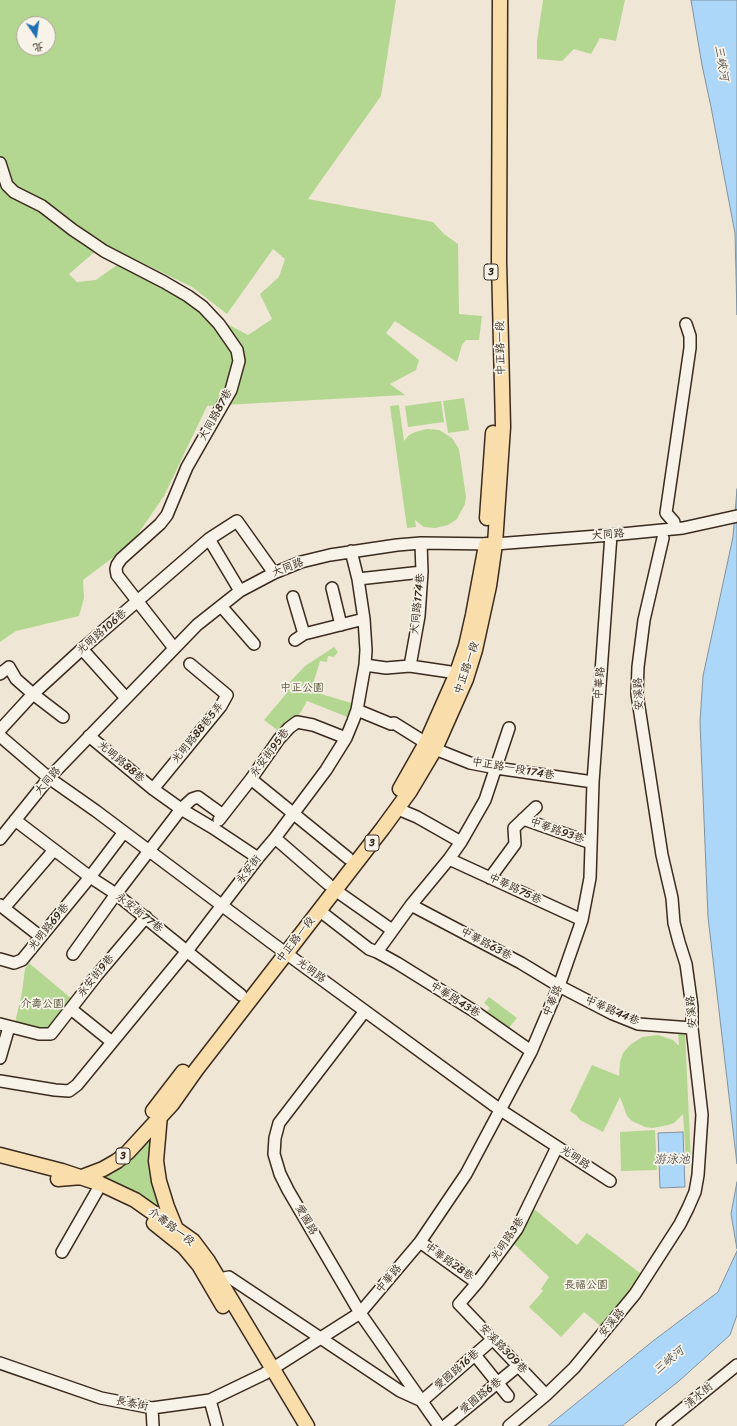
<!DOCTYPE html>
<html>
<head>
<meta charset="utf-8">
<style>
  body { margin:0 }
  #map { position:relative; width:737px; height:1426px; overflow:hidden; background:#f0e6d5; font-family:Sriracha,"LXGW WenKai TC",sans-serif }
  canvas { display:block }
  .north { position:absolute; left:16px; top:16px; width:40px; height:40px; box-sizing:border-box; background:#f7f3e8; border:1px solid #aca397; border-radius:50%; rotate:167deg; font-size:11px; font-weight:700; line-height:16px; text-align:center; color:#3b2a1e }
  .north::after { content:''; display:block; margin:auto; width:14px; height:18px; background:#1f6fb2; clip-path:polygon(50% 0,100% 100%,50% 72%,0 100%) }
</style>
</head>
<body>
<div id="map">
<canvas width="737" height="1426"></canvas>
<div class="north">北</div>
</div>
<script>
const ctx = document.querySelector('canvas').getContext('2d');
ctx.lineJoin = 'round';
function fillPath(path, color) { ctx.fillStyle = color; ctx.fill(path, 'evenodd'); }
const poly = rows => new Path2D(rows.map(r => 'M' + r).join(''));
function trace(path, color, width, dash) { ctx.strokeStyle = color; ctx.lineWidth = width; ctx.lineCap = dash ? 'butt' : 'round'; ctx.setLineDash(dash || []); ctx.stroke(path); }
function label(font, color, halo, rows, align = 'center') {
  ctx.font = font + ' Sriracha,"LXGW WenKai TC",sans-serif'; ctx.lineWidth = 3.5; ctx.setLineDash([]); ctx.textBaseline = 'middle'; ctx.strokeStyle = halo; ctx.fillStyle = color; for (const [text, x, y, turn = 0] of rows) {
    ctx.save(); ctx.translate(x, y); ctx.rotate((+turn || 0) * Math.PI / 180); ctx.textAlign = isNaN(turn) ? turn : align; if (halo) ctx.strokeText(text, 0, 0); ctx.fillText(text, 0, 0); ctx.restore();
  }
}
fillPath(poly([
  [0,0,396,0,381,96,308,199,433,222,444,234,458,244,459,314,482,316,479,340,466,340,462,345,457,362,395,321,386,333,419,360,416,370,390,384,405,395,207,406,164,496,131,544,83,580,84,598,79,616,16,631,0,642],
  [24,24,48,24,48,48,24,48],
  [104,244,192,287,227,314,273,249,285,259,279,277,260,294,272,319,248,335,117,265,96,280,77,282,69,274],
  [543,0,625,0,616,41,600,38,591,54,574,49,562,61,537,59,537,41],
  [464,398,469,430,448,433,443,401],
  [441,401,444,422,408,427,405,406],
  [399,405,404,441,409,435,415,432,427,429,439,430,452,438,459,449,466,497,465,504,457,519,448,525,435,528,424,527,415,520,416,527,407,528,390,406],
  [334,647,338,652,334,657,328,656,327,662,320,661,314,681,321,694,355,704,350,718,307,701,301,712,281,733,264,720,286,694,290,682,305,666],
  [29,963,72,999,49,1028,42,1029,15,1023,22,992,25,969],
  [489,997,517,1018,508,1029,485,1013,490,1008,484,1003],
  [678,1033,685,1033,691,1162,686,1162,683,1114,674,1123,668,1125,653,1128,645,1127,632,1121,627,1116,620,1097,603,1132,580,1120,577,1116,570,1111,592,1065,619,1076,620,1062,623,1053,630,1045,642,1037,658,1035,673,1040,679,1046],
  [154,1129,165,1216,94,1178],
  [655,1130,657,1170,621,1171,620,1132],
  [533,1208,577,1245,587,1233,644,1276,604,1329,584,1312,561,1337,529,1307,543,1291,541,1289,549,1277,514,1244,524,1229]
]), '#b3d791');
const water = poly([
  [691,0,737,0,737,315,735,233,711,107,702,65,691,0],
  [737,489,737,1164,708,917,700,722,703,676,733,537,737,489],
  [683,1132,685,1187,660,1188,658,1133,683,1132],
  [737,1182,737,1249,731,1214,737,1182],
  [737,1251,737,1315,730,1335,679,1381,622,1426,548,1426,653,1341,718,1292,737,1251]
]);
fillPath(water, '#acd7f8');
trace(water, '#7f92a1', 1);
const minor = poly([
  [0,163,7,185,14,192,42,206,73,230,88,240,104,251,164,282,188,296,203,307,219,324,237,350,239,361,231,390,187,467,167,515,160,524,121,559,117,565,116,569,117,575,174,648],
  [674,522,666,513,690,348,690,336,686,324],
  [358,579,422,572],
  [332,588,341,625],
  [240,591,209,539,237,521,274,573],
  [293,597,304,634],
  [221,606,254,644],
  [295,640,304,634,364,619],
  [82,649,126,698],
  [365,665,386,668,410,666,457,673],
  [410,666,419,616,422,572,421,543],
  [0,674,9,667,16,679,33,694,63,717],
  [357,710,391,724,394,723,426,743],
  [0,730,33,694,82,649,209,539],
  [0,736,49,778,96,811,272,943,499,1109,610,1181],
  [89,736,153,789,181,809,213,828,258,858],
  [435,749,470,763,496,768,593,782],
  [251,779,348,858],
  [153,789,221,706,227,695,190,664],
  [398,809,417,817,461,842],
  [523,819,591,843],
  [15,820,90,877,116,894,241,995],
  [219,820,251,779,279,739,289,728,297,722,313,725,346,738],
  [275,838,328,884],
  [0,839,49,778,197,625,240,591,274,573,301,562,330,555,397,545,421,543,495,544,611,535,683,528,737,516],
  [449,859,582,920],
  [490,878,515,844,514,828,536,807],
  [335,890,392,930],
  [0,905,41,937],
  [411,905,521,963,559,986,613,1014,638,1024,692,1028],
  [4,908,54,850],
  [320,911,369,949,377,952,397,963,474,1011,531,1051],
  [377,952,411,905,449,859,461,842,485,800,509,728],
  [73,954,116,894,181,809,192,799,198,797,223,815],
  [0,959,14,963,22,960,90,877,124,832],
  [71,1009,112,1042],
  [365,1011,279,1123,275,1138,274,1154,280,1174,288,1190,360,1313,439,1426],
  [0,1024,39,1034,51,1034,97,975,146,917],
  [0,1058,9,1027],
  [0,1081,55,1090,69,1091,77,1085,187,951,258,858,275,838,326,770,346,738,353,721,357,710,365,665,366,650,364,619,358,579,351,551],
  [420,1242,477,1283],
  [62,1252,97,1191],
  [219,1279,229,1277,400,1391,422,1401,493,1339],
  [475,1355,508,1396],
  [0,1363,101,1398,152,1408,210,1400,264,1374,360,1313,420,1242,466,1174,531,1052,559,986,582,920,590,878,593,782,611,535],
  [546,1395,459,1304,477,1283,517,1229,557,1147],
  [210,1400,217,1426],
  [152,1408,153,1426],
  [445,1426,518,1366],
  [509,1426,546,1395,574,1368,635,1294,680,1224,688,1208,695,1192,698,1175,702,1115,692,1028,692,1007,686,964,679,942,674,923,672,898,662,855,637,694,638,667,644,620,663,538],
  [662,1426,737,1365]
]);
const major = poly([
  [487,518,493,433],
  [400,789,426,743,457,673,466,646,473,615,486,545],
  [153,1111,183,1072],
  [160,1115,156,1161,159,1181,167,1207,176,1229],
  [0,1155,62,1171,101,1184,135,1200,193,1241,208,1261,307,1426],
  [58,1179,82,1177,103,1169,117,1161,128,1152,172,1104,196,1070,383,828,410,791,435,749,466,679,475,650,489,586,495,544,503,427,499,261,500,0],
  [154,1223,184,1247,199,1265,223,1306]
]);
trace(minor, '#3b2a1e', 14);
trace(major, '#3b2a1e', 17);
trace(minor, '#f7f3e8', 11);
trace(major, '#f9deab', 14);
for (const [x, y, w] of [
  [491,272,14],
  [372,843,14],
  [123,1156,14]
]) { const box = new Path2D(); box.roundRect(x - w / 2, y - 8, w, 16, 3); ctx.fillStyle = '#f7f3e8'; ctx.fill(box); trace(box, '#3b2a1e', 1); }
label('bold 10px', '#3b2a1e', null, [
  ["3",491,272],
  ["3",372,843],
  ["3",123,1156]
]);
label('11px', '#3b2a1e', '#f7f3e8', [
  ["中正路一段",501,348,-91],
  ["大同路87巷",216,415,-61],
  ["大同路",608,535,-5],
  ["大同路",288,568,-21],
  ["大同路174巷",418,604,-84],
  ["光明路106巷",102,632,-41],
  ["中正路一段",467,668,-71],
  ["中華路",600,683,-86],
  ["安溪路",639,694,-93],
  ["光明路88巷5弄",198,733,-51],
  ["永安街95巷",270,753,-53],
  ["光明路88巷",121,762,40],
  ["中正路一段174巷",513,769,10],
  ["大同路",48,781,-49],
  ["中華路93巷",557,831,19],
  ["永安街",249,870,-52],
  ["中華路75巷",515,889,25],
  ["永安街77巷",139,913,38],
  ["光明路69巷",49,927,-51],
  ["中正路一段",296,940,-52],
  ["中華路63巷",486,944,28],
  ["光明路",311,971,36],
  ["永安街9巷",96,976,-51],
  ["中華路43巷",455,1000,32],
  ["中華路",553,1001,-67],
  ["中華路44巷",612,1011,23],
  ["安溪路",692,1012,-94],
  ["光明路",575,1158,33],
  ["愛國路",306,1220,60],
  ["介壽路一段",171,1227,37],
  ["光明路3巷",508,1239,-56],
  ["中華路28巷",449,1262,35],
  ["中華路",389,1279,-50],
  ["安溪路",612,1323,-50],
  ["安溪路309巷",503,1349,46],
  ["愛國路16巷",457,1370,-41],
  ["愛國路6巷",481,1396,-39],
  ["清水街",699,1396,-40],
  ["長泰街",132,1404,11]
]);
label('11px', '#59553b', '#f7f3e8', [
  ["中正公園",302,688],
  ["介壽公園",42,1004],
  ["長福公園",586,1285]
]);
label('italic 12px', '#575554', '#f7f3e8', [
  ["三峽河",721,63,80],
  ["游泳池",672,1160],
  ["三峽河",669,1361,-40]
]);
</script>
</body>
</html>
